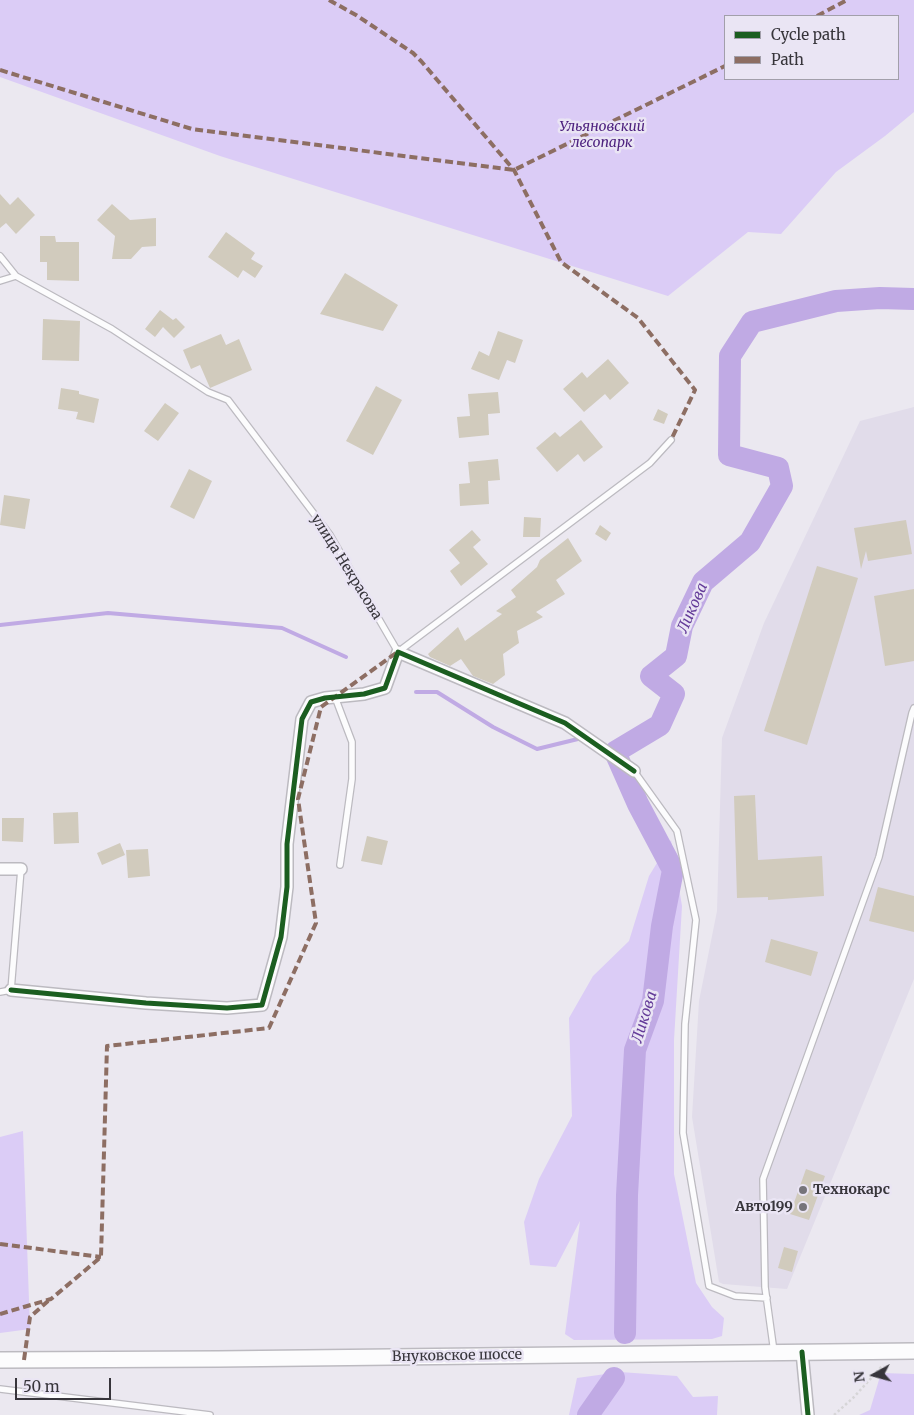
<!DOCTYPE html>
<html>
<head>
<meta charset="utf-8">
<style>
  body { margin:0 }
  #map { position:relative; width:914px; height:1415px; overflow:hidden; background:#ebe8f0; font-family:Merriweather,serif }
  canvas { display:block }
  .legend { position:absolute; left:724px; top:15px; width:175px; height:65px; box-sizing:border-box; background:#eae5f4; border:1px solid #a29faa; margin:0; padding:6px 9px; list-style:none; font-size:15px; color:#37353b }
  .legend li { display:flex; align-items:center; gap:10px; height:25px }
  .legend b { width:25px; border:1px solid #a29faa }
  .north { position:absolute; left:849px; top:1350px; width:50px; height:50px; -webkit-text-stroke:4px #eae5f4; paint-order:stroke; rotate:263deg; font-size:14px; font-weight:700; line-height:20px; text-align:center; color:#37353b }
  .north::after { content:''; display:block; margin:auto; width:18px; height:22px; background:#37353b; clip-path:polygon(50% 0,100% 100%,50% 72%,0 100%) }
  .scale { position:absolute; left:15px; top:1378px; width:96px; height:22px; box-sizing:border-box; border:2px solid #37353b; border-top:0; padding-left:6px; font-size:15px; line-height:18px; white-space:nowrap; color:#37353b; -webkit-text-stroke:4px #eae5f4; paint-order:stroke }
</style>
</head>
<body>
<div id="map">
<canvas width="914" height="1415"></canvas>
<ul class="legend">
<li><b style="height:6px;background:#1b5e20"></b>Cycle path</li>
<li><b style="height:6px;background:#8d6e63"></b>Path</li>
</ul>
<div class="north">N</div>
<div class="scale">50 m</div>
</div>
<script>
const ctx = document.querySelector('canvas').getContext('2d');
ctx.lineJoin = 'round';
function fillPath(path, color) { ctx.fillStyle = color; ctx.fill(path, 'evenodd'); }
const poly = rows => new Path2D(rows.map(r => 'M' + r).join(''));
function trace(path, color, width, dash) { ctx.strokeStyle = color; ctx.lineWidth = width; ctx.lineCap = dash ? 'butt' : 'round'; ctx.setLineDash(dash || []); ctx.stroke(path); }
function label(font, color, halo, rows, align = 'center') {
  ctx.font = font + ' Merriweather,serif'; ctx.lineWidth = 5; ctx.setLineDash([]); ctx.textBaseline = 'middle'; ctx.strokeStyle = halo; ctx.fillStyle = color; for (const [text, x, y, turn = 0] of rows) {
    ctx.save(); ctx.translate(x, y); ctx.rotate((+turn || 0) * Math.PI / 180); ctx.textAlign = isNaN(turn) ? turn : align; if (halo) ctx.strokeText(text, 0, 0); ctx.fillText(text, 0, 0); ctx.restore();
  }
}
fillPath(poly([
  [914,407,914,979,787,1289,723,1284,719,1282,692,1117,699,1001,717,911,722,738,764,623,860,421]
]), '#e1dcea');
fillPath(poly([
  [0,0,914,0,914,112,885,136,836,172,781,234,748,232,668,296,220,156,0,77],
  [725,16,898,16,898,79,725,79],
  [671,840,682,906,674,1040,674,1174,696,1283,712,1307,724,1318,722,1336,712,1339,574,1340,565,1334,580,1221,556,1267,530,1265,524,1222,539,1179,572,1116,569,1018,593,976,629,941,649,876],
  [23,1131,30,1329,0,1333,0,1137],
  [620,1372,677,1376,693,1397,718,1396,717,1415,569,1415,577,1378],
  [881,1373,914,1374,914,1415,859,1415,870,1410]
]), '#dbccf6');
trace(poly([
  [0,625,108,613,282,628,346,657],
  [416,692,437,692,493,727,537,749,582,738]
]), '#c0aae4', 4);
trace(poly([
  [625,1333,627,1195,635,1050,653,1001,662,926,673,870,638,804,615,752,660,725,674,694,651,676,676,656,682,626,703,582,750,542,782,486,778,468,729,455,730,356,752,322,836,301,880,298,914,299],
  [588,1415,614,1378]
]), '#c0aae4', 22);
fillPath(poly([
  [0,194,10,205,18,197,35,215,16,234,6,223,0,228],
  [112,204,130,220,156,218,156,246,142,247,131,259,112,259,115,236,97,220],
  [226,232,255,253,251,259,263,266,255,278,243,270,238,278,208,257],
  [40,236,55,236,56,242,79,242,79,281,47,280,47,262,40,262],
  [345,273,398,305,383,331,320,314],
  [160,310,173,320,176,318,185,327,174,338,163,327,155,337,145,329],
  [43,319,80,321,79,361,42,360],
  [498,331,523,340,515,363,507,360,499,380,471,369,479,351,489,356],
  [221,334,226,345,239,339,252,370,210,388,200,365,191,369,183,350],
  [608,359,629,383,610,400,605,394,584,412,563,389,582,372,587,378],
  [376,386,402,400,373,455,346,441],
  [61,388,79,391,79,394,99,399,94,423,76,419,78,412,58,409],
  [498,392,500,413,488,414,489,435,459,438,457,417,470,416,468,394],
  [165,403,179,413,158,441,144,431],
  [658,409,668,414,664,424,653,420],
  [581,420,603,447,584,462,578,454,557,472,536,448,555,432,560,437],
  [498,459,500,480,488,481,489,504,460,506,459,484,470,483,468,462],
  [189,469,212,481,194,519,170,507],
  [4,495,30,499,25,529,0,525],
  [524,517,541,518,540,537,523,537],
  [906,520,912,554,868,561,866,551,861,569,854,528],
  [600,525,611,533,606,541,595,534],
  [472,530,481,540,473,547,488,564,461,586,450,571,460,563,449,550],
  [568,538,582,561,556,580,565,594,536,612,543,617,517,631,519,643,503,654,505,675,493,684,473,676,461,659,450,666,430,657,428,654,458,627,465,641,502,614,496,611,516,597,511,590,537,567,540,560],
  [817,566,858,578,807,745,764,731],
  [914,589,914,661,885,666,874,596],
  [755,795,758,860,822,856,824,896,768,900,768,897,737,898,734,796],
  [78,812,79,843,54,844,53,813],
  [2,818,24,818,23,842,2,841],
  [367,836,388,841,382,865,361,861],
  [120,843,125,855,102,865,97,853],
  [148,849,150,876,128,878,126,850],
  [878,887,914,896,914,932,869,921],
  [771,939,818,952,811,976,765,962],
  [806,1169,825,1176,809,1220,790,1214],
  [784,1247,798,1251,792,1272,778,1268]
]), '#d1cbbd');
const lane = poly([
  [0,256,16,276,112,329,208,392,228,400,330,535,398,652,650,463,671,440],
  [0,281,16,276],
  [335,697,352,742,352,779,340,865],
  [634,771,677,831,696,920,685,1024,683,1133,709,1286,735,1296,767,1298],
  [0,992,11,990,21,869],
  [774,1352,765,1287,763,1179,879,857,912,713,914,708],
  [0,1389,210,1415]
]);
const street = poly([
  [0,869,21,869],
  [11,990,146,1003,227,1008,262,1005,281,937,287,887,287,844,302,719,311,702,325,698,364,694,385,688,398,652,565,723,634,771],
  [802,1352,808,1415]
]);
const secondary = poly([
  [0,1360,218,1359,914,1351]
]);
trace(lane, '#bcbac0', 8);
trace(street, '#bcbac0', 14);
trace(secondary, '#bcbac0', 18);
trace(poly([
  [834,1415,854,1397,883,1365]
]), '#d6d5d7', 2.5, [2.5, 2.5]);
trace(lane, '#fcfcfd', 5.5);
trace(street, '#fcfcfd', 11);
trace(secondary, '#fcfcfd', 15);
trace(poly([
  [329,0,356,15,413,53,421,61,514,170,561,262,638,318,695,390,671,440],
  [817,16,847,0],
  [0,70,192,129,514,170,725,66],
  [0,1244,101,1257],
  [0,1314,51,1299,101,1257,107,1046,269,1028,316,923,298,799,321,707,396,653],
  [24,1360,30,1317,48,1301]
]), '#8d6e63', 4, [8, 4]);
trace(poly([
  [11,990,146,1003,227,1008,262,1005,281,937,287,887,287,844,302,719,311,702,325,698,364,694,385,688,398,652,565,723,634,771],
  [802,1352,808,1415]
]), '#1b5e20', 5);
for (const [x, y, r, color] of [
  [803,1190,5,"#76747a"],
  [803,1207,5,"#76747a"]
]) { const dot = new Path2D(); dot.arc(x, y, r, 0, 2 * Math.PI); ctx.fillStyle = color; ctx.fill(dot); trace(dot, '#eae5f4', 2); }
label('italic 14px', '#4e237f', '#eae5f4', [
  ["Ульяновский",602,127],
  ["лесопарк",602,143]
]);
label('14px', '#37353b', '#eae5f4', [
  ["улица Некрасова",346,567,58],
  ["Внуковское шоссе",457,1356,-1]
]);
label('bold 14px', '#37353b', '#eae5f4', [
  ["Технокарс",813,1190],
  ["Авто199",793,1207,"right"]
], 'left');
label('italic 15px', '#643c99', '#eae5f4', [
  ["Ликова",693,608,-66],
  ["Ликова",645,1017,-73]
]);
</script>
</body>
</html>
